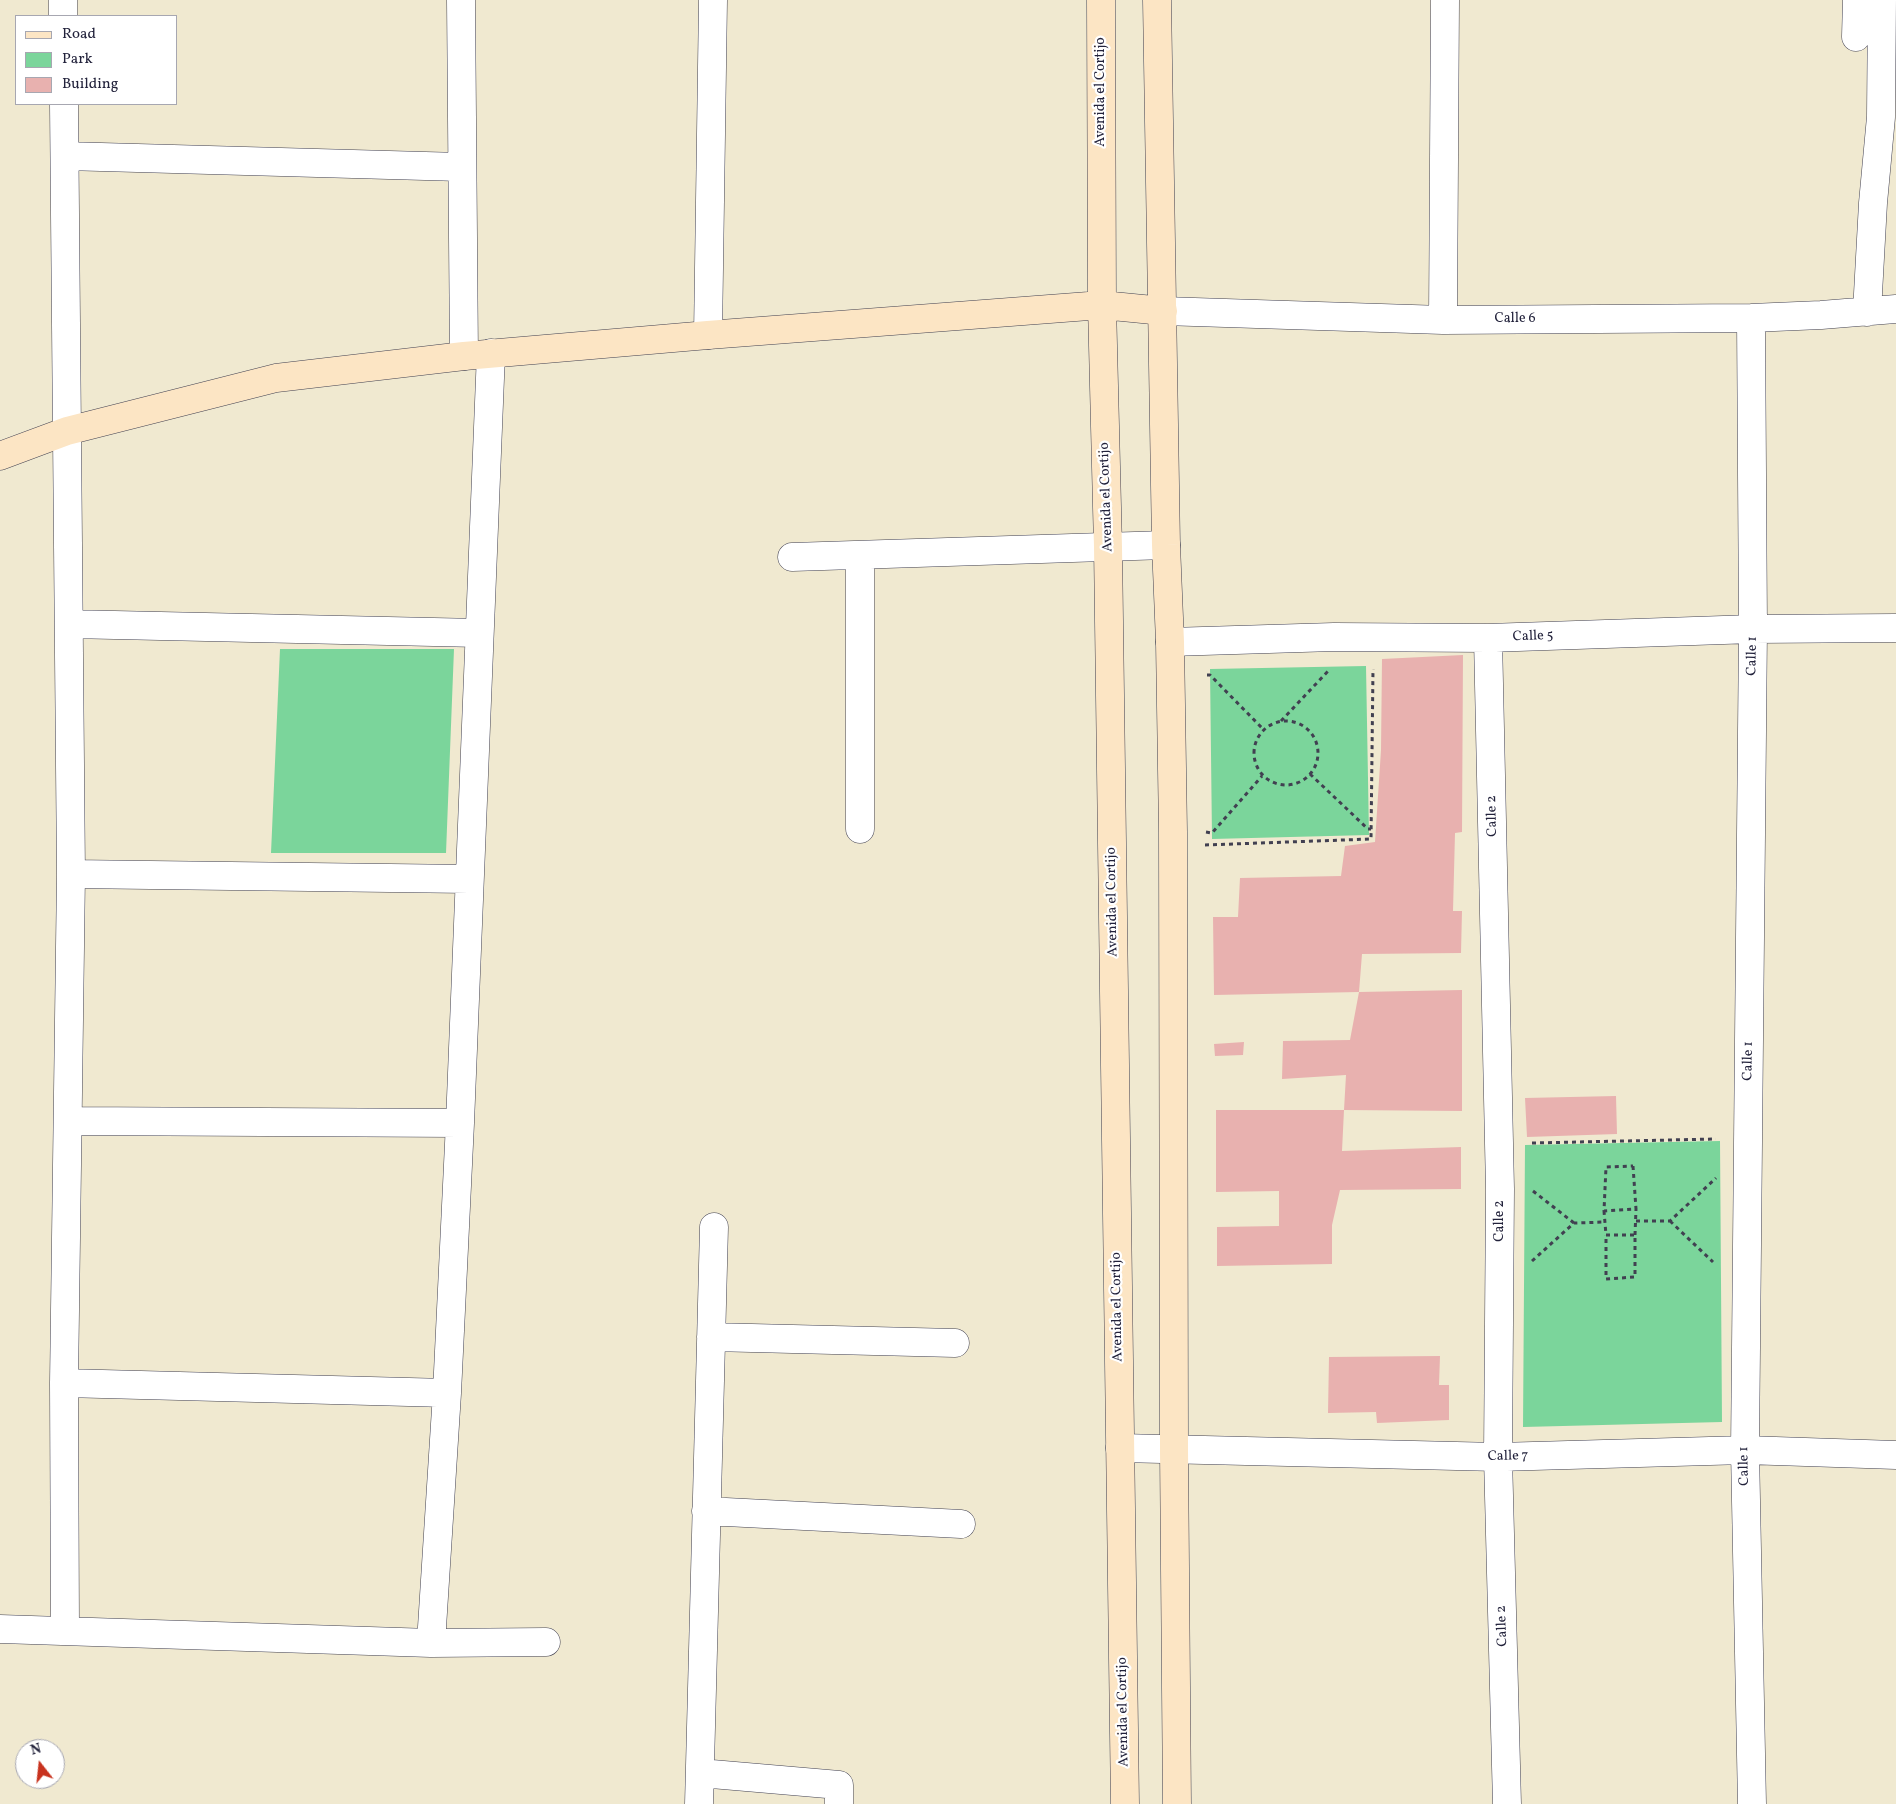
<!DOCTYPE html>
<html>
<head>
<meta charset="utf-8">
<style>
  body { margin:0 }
  #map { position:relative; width:1896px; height:1804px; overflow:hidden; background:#f0e9d0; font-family:Vollkorn,serif }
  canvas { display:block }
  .legend { position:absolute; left:15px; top:15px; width:162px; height:90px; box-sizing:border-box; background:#fff; border:1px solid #a7a7b1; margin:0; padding:6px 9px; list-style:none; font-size:15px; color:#22223b }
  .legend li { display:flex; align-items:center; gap:10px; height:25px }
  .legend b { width:25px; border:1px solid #a7a7b1 }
  .north { position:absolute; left:15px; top:1739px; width:50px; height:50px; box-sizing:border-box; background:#fff; border:1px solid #a7a7b1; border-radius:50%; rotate:344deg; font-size:14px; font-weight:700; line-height:20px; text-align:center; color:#22223b }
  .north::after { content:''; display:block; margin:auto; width:18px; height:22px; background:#c8321e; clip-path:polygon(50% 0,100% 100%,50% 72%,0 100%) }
</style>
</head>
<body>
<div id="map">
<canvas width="1896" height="1804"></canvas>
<ul class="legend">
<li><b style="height:6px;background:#fce5c4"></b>Road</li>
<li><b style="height:14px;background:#7bd59b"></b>Park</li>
<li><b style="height:14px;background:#e8b1af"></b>Building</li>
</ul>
<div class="north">N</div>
</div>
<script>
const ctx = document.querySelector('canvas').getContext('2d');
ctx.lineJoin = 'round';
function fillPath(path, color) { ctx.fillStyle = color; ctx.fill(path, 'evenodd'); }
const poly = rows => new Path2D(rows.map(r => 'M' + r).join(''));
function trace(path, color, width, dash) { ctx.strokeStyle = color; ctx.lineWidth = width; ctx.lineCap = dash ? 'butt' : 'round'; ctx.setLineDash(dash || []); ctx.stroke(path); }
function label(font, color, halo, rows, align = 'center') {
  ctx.font = font + ' Vollkorn,serif'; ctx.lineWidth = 4.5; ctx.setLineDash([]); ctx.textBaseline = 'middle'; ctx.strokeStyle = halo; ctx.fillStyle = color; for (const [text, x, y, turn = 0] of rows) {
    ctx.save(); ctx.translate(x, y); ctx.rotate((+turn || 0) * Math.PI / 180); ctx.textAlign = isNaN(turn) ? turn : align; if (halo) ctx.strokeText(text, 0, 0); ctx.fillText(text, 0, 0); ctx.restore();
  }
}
fillPath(poly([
  [280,649,454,649,446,853,271,853],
  [1366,666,1369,835,1212,839,1210,669],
  [1720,1141,1722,1422,1523,1427,1525,1145]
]), '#7bd59b');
fillPath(poly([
  [1463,655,1462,832,1455,833,1453,911,1462,911,1461,953,1362,954,1359,992,1214,995,1213,917,1238,917,1240,878,1341,876,1345,846,1375,842,1381,750,1382,659],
  [1462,990,1462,1111,1344,1110,1342,1151,1461,1147,1461,1189,1340,1190,1332,1225,1332,1264,1217,1266,1217,1227,1279,1226,1279,1191,1216,1192,1216,1110,1344,1110,1346,1075,1282,1079,1283,1041,1350,1040,1359,992],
  [1244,1042,1243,1055,1215,1056,1214,1044],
  [1616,1096,1617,1134,1527,1137,1525,1098],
  [1440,1356,1439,1385,1449,1385,1449,1420,1377,1423,1376,1412,1328,1413,1329,1357]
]), '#e8b1af');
const street = poly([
  [63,0,63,16],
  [461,0,464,356],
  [1856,37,1857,0],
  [64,104,71,874,64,1383,65,1631],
  [65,156,461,167],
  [1163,311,1443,320,1751,318,1821,315,1896,309],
  [1867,312,1873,203,1881,117,1882,0],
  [1751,318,1753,629,1745,1450,1752,1804],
  [1443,320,1445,0],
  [708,335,713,0],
  [860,556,860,829],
  [792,557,1166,545],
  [69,624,479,633],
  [1488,638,1500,1189,1498,1457,1507,1804],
  [1170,642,1334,637,1488,638,1753,629,1896,628],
  [71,874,469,879],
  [68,1121,460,1123],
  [711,1337,955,1343],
  [64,1383,447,1393],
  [1120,1448,1498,1457,1745,1450,1896,1455],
  [706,1511,961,1524],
  [0,1629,431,1643,546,1642],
  [431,1643,447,1393,460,1123,491,353],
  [700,1773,839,1785,839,1804],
  [699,1804,714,1227]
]);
const secondary = poly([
  [1101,0,1102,305,1108,547,1125,1804],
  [1157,0,1166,545,1170,642,1173,832,1174,1450,1177,1804],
  [0,456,67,431,276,378,464,356,708,335,1102,305,1163,311]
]);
trace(street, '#414051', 29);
trace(secondary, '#414051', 29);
trace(poly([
  [1207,675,1210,675,1264,730],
  [1281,721,1330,669],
  '1254 753a32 32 0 1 1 64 0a32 32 0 1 1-64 0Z',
  [1310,774,1368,829,1371,829],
  [1206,832,1212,833,1262,776],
  [1205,845,1371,839,1373,669],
  [1532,1143,1716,1139],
  [1633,1166,1636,1209,1604,1211,1606,1167,1633,1166],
  [1533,1191,1574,1223],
  [1604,1211,1606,1235],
  [1636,1221,1670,1221,1716,1178],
  [1670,1221,1713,1262],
  [1606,1235,1635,1235,1635,1277,1606,1279,1606,1235],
  [1635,1235,1636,1209],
  [1532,1261,1574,1223,1605,1222]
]), '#414051', 3, [4, 4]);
trace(street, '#fff', 28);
trace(secondary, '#fce5c4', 28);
label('14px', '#22223b', '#fff', [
  ["Avenida el Cortijo",1101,92,-90],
  ["Calle 6",1515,319],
  ["Avenida el Cortijo",1107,497,-92],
  ["Calle 5",1533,637,-2],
  ["Calle 1",1753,656,-89],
  ["Calle 2",1493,816,-91],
  ["Avenida el Cortijo",1113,902,-91],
  ["Calle 1",1749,1061,-89],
  ["Calle 2",1500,1221,-90],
  ["Avenida el Cortijo",1118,1307,-91],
  ["Calle 7",1508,1457,-1],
  ["Calle 1",1745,1466,-91],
  ["Calle 2",1503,1626,-92],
  ["Avenida el Cortijo",1124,1712,-91]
]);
</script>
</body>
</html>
